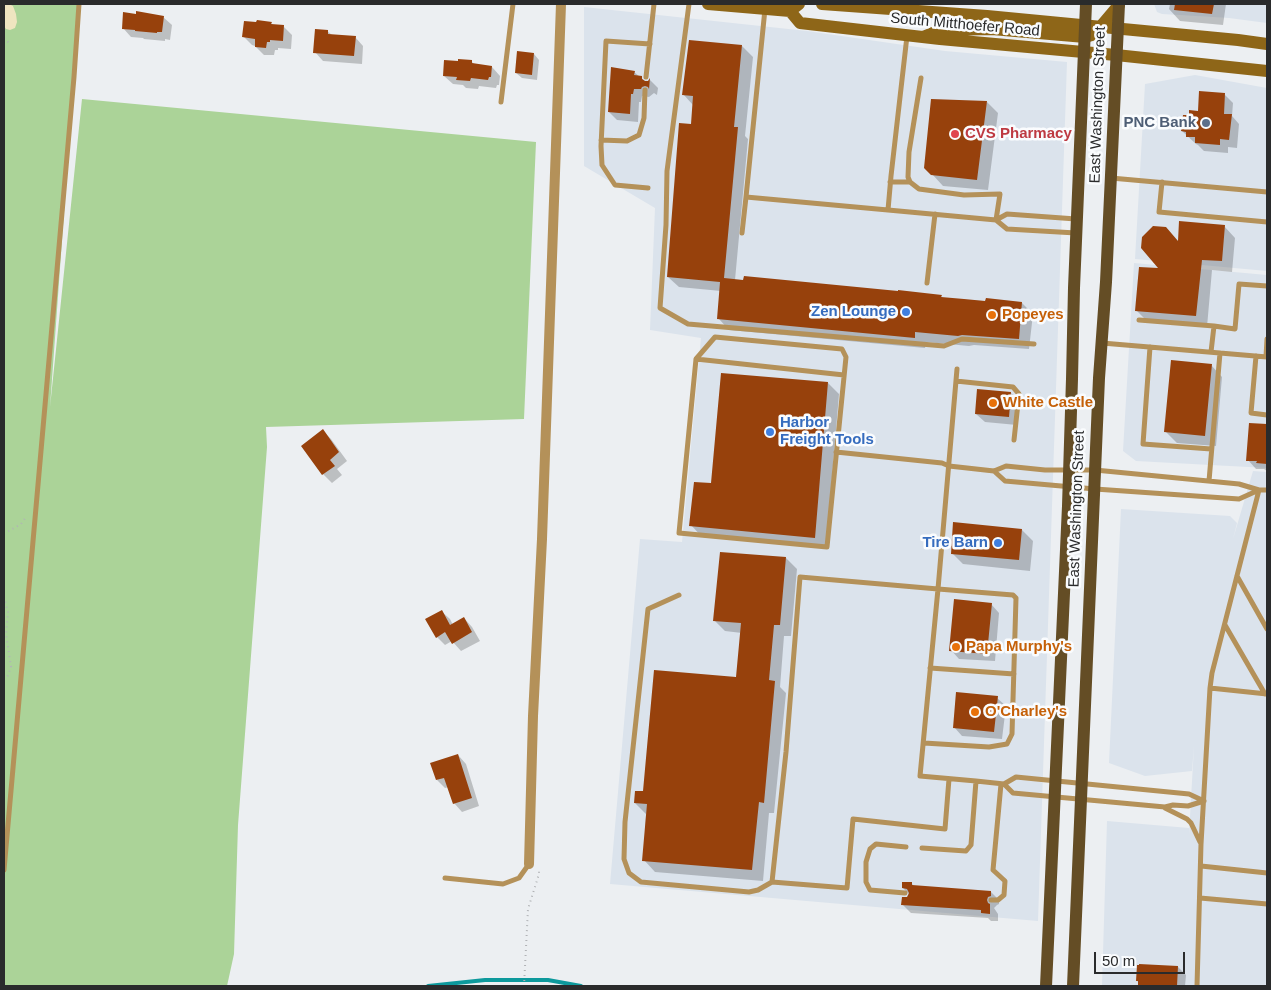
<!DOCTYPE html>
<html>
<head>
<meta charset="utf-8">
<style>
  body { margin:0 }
  #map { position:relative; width:1271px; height:990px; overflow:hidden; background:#eceff2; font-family:Arial,sans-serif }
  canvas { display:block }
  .frame { position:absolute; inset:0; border:5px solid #2a2b2c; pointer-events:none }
  .scale { position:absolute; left:1094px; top:952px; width:91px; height:22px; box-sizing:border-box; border:2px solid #2a2b2c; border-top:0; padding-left:6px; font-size:15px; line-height:18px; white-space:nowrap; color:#2a2b2c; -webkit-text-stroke:4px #fafcfe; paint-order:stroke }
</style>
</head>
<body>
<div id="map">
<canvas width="1271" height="990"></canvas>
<div class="frame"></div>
<div class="scale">50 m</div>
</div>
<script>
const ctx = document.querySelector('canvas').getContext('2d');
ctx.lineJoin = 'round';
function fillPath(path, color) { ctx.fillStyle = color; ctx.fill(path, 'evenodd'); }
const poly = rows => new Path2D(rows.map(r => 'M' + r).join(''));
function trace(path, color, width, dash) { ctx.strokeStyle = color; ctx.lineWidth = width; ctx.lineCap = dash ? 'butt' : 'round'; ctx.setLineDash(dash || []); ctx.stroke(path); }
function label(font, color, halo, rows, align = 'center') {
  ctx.font = font + ' Arial,sans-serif'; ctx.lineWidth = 5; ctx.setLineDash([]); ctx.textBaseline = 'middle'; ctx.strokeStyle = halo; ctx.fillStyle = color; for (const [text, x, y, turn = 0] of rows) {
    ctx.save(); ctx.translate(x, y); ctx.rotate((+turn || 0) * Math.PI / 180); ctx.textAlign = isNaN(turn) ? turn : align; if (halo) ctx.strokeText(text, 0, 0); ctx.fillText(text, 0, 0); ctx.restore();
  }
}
fillPath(poly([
  [1154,4,1267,4,1267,23,1229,18,1162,14,1157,12],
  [584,7,807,31,945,51,1067,62,1038,921,610,884,640,539,682,542,701,338,650,330,655,208,584,166],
  [1195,75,1267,88,1267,271,1135,259,1145,84],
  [1134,263,1267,275,1267,468,1136,461,1123,451],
  [1253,471,1267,472,1267,986,1102,986,1107,821,1189,828,1189,834,1194,746,1192,771,1145,776,1109,763,1121,509,1230,516,1237,523,1233,539]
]), '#dbe3ec');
fillPath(poly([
  [4,4,79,4,50,407,82,99,536,142,524,419,266,427,267,447,238,825,234,954,227,986,4,986]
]), '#abd398');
fillPath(poly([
  [9,4,13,6,16,14,17,22,15,28,10,30,6,29,4,26,4,5]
]), '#efe5c0');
fillPath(poly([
  [1170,4,1226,4,1223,25,1180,21,1169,9],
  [163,17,172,25,170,40,165,39,165,41,144,39,143,38,131,37,123,28],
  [271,23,274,26,283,26,292,35,291,49,278,48,278,50,275,50,274,55,264,55,255,46,252,45,244,37],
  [327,31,332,35,355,37,363,46,362,64,323,61,315,52],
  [742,46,753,57,745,136,748,139,735,280,941,296,944,299,1022,303,1033,314,1029,349,974,345,969,346,926,342,925,348,729,330,719,319,721,291,679,287,668,277,692,125,693,105,683,94],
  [534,54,539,60,537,80,522,78,516,73],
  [472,62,475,65,492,67,500,76,499,85,497,85,496,88,479,86,478,89,466,88,463,85,453,84,444,76],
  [634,72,646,82,649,82,650,80,658,88,657,95,654,93,649,97,642,96,641,102,639,102,638,122,617,120,609,112],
  [1225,95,1233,103,1232,116,1239,124,1237,148,1228,147,1228,153,1204,151,1198,145,1196,144,1182,131,1190,116,1199,112],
  [987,102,998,113,988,190,943,186,932,174],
  [1224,226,1235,238,1232,272,1212,270,1207,327,1148,322,1136,310,1179,242],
  [1211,365,1222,377,1216,446,1177,443,1165,431],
  [828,383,839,394,826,548,702,537,691,525,712,484],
  [1011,393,1019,401,1017,425,985,422,976,414],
  [1250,424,1267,426,1267,471,1264,469,1256,469,1248,460],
  [323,431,331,439,347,461,337,469,342,475,332,483,323,474,302,446],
  [1022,530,1033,541,1030,571,963,564,952,553],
  [786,558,797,569,791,636,784,636,780,687,786,693,774,813,769,813,763,881,655,872,644,860,646,814,635,803,738,679,742,633,725,631,714,620],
  [991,604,999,613,995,661,959,659,951,650],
  [441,611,450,619,453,625,464,618,472,627,480,641,461,651,452,641,445,645,437,637],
  [997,698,1006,706,1002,739,962,736,954,727],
  [458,755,466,764,479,806,462,812,454,803,449,787,445,788,437,780],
  [912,884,915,887,991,892,999,900,999,904,997,905,994,908,998,914,998,921,991,921,988,918,911,913,902,904,910,895,903,888],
  [1178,967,1186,975,1185,986,1139,986,1139,982,1137,981]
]), '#0003');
trace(poly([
  [428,986,485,980,548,980,581,986]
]), '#0d999c', 4);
fillPath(poly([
  [1175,4,1214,4,1212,14,1174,10],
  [136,11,164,16,162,32,157,32,157,33,135,31,135,30,122,29,123,12,136,14],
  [257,20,272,22,271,24,284,25,283,41,270,40,270,42,267,42,266,48,255,47,255,39,242,37,244,21,256,22],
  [315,29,328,30,328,34,356,36,354,56,313,53],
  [689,40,742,45,734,127,738,127,724,278,743,280,744,276,898,291,898,290,942,295,941,297,964,299,985,301,986,298,1022,302,1019,339,962,335,958,336,915,332,915,338,717,319,720,282,667,277,679,123,691,124,693,96,682,95],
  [517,51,534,53,532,75,515,73],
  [458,59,472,60,472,63,492,66,491,77,489,77,488,80,471,78,470,81,456,80,457,77,443,76,444,60,458,61],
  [611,67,635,71,634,75,642,76,642,79,645,81,648,81,650,78,649,89,648,87,645,86,642,87,641,89,634,89,633,94,631,94,630,114,608,112],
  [1199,91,1225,93,1224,114,1232,114,1229,140,1220,139,1220,145,1195,143,1195,137,1186,137,1186,132,1181,131,1183,115,1189,115,1189,110,1198,111],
  [931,99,987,101,977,180,931,175,924,168],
  [1179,221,1225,225,1222,261,1202,260,1196,316,1135,311,1139,267,1158,268,1141,248,1142,237,1153,226,1166,227,1178,241],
  [1171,360,1212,364,1205,436,1164,432],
  [721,373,828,382,815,538,689,526,694,482,711,483],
  [977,389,1011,392,1009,417,975,414],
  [1249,423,1267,424,1267,464,1256,463,1257,461,1246,461],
  [323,429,339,452,330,460,335,466,322,475,301,446],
  [953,522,1022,529,1019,560,951,554],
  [720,552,786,557,780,625,774,625,769,680,775,681,764,803,759,802,752,870,642,861,647,804,634,803,635,791,643,791,654,670,736,677,741,623,713,621],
  [954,599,992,603,987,654,949,651],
  [442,610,450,625,464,617,472,632,452,644,445,632,436,638,425,619],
  [956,692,998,696,994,732,953,728],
  [458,754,472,798,453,804,444,778,436,780,430,763],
  [902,882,912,882,912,885,991,891,991,896,988,897,987,900,988,903,990,904,990,914,981,913,981,910,901,905,902,897,907,897,909,893,907,889,902,888],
  [1139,964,1178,966,1177,986,1138,986,1138,981,1136,981,1137,965,1139,965]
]), '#97410c');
trace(poly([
  [4,38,11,45],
  [4,534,21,524,26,517],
  [4,597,8,612,6,634,11,667,7,678],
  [524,986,528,909,539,874,539,868]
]), '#b1b3b6', 2, [1, 4]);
trace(poly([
  [689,4,667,171,666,225,660,308,688,324,944,346,962,339,1034,344],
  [765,9,746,197,888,210],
  [907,36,891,176,888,210,996,220,1007,229,1076,233],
  [646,77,654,4],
  [921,78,909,152,908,177,910,182,919,189,964,195,1000,194,996,220],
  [501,102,513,4],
  [601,140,627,141,639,135,644,118,645,90],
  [1111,178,1267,192],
  [890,182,910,182],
  [1162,182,1159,212,1267,222],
  [648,188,615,185,602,165,601,146,606,41,650,44],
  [996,220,1007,214,1076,219],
  [742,233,746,197],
  [927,283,935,214],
  [1139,320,1214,326],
  [1102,343,1267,357],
  [1150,347,1143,444,1211,449],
  [1211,352,1214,326,1235,329,1239,284,1267,286],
  [1256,356,1251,413,1267,415],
  [1266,357,1267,339],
  [696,359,679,533,827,547,846,357,842,349,715,337,696,359,844,375],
  [956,381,1013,387,1019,394,1014,440],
  [836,452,942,463,949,466,994,471,1006,466,1045,470,1095,470,1239,484,1259,490,1267,490],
  [994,471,1005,481,1095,489,1239,499,1259,490],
  [1209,481,1220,353],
  [1237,576,1267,629],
  [679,595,648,609,625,822,624,859,629,873,641,882,749,892,758,890,772,882],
  [1225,625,1265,694],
  [930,668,1014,674],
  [1210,688,1267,694],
  [924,743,989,747,1007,744,1012,734,1016,598,1013,595,938,589,957,369],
  [949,779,945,829,853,819,847,888,772,882,786,752,800,577,938,589,920,776,976,781,1004,784,1016,777,1189,794,1204,801],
  [1004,784,1013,793,1165,807,1173,805,1188,806,1204,801],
  [1165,808,1187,819,1191,823,1200,842],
  [922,848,966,851,971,845,976,781],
  [1201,866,1267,873],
  [4,870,74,77,79,4],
  [445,878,503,884,519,878,529,864],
  [905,893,870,890,866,882,866,862,870,849,876,844,906,847],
  [1200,898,1267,904],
  [991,900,998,900,1004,895,1005,881,993,870,1001,784],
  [1197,986,1201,844,1210,688,1212,673,1259,490]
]), '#b49159', 5);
trace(poly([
  [529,864,533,716,542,539,561,4]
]), '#b49159', 10);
trace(poly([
  [708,4,790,11,799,4],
  [822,4,987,16,1238,40,1267,44],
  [790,11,800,23,940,39,1116,55,1267,71],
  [923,37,940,30,992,29,1085,37,1092,35,1097,31,1119,5]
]), '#8e6618', 12);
trace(poly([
  [1046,986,1068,506,1072,379,1074,288,1086,4],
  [1073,986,1099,378,1106,282,1119,4]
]), '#644d25', 12);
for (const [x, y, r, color] of [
  [1206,123,5,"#5c6f8a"],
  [955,134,5,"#e0444e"],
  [906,312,5,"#3f7fe0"],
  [992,315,5,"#e8710a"],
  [993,403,5,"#e8710a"],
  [770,432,5,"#3f7fe0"],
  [998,543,5,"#3f7fe0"],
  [956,647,5,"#e8710a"],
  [975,712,5,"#e8710a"]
]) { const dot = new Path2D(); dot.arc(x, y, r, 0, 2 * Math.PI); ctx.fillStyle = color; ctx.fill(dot); trace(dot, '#fafcfe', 2); }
label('15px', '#2a2b2c', '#fafcfe', [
  ["South Mitthoefer Road",965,25,5],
  ["East Washington Street",1098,105,-88],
  ["East Washington Street",1077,509,-88]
]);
label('bold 15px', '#4e5e75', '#fafcfe', [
  ["PNC Bank",1196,123]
], 'right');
label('bold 15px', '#be3a42', '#fafcfe', [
  ["CVS Pharmacy",965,134]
], 'left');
label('bold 15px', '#366cbe', '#fafcfe', [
  ["Zen Lounge",896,312],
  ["Harbor",780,423,"left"],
  ["Freight Tools",780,440,"left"],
  ["Tire Barn",988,543]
], 'right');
label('bold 15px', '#c56008', '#fafcfe', [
  ["Popeyes",1002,315],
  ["White Castle",1003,403],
  ["Papa Murphy's",966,647],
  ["O'Charley's",985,712]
], 'left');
</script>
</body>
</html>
